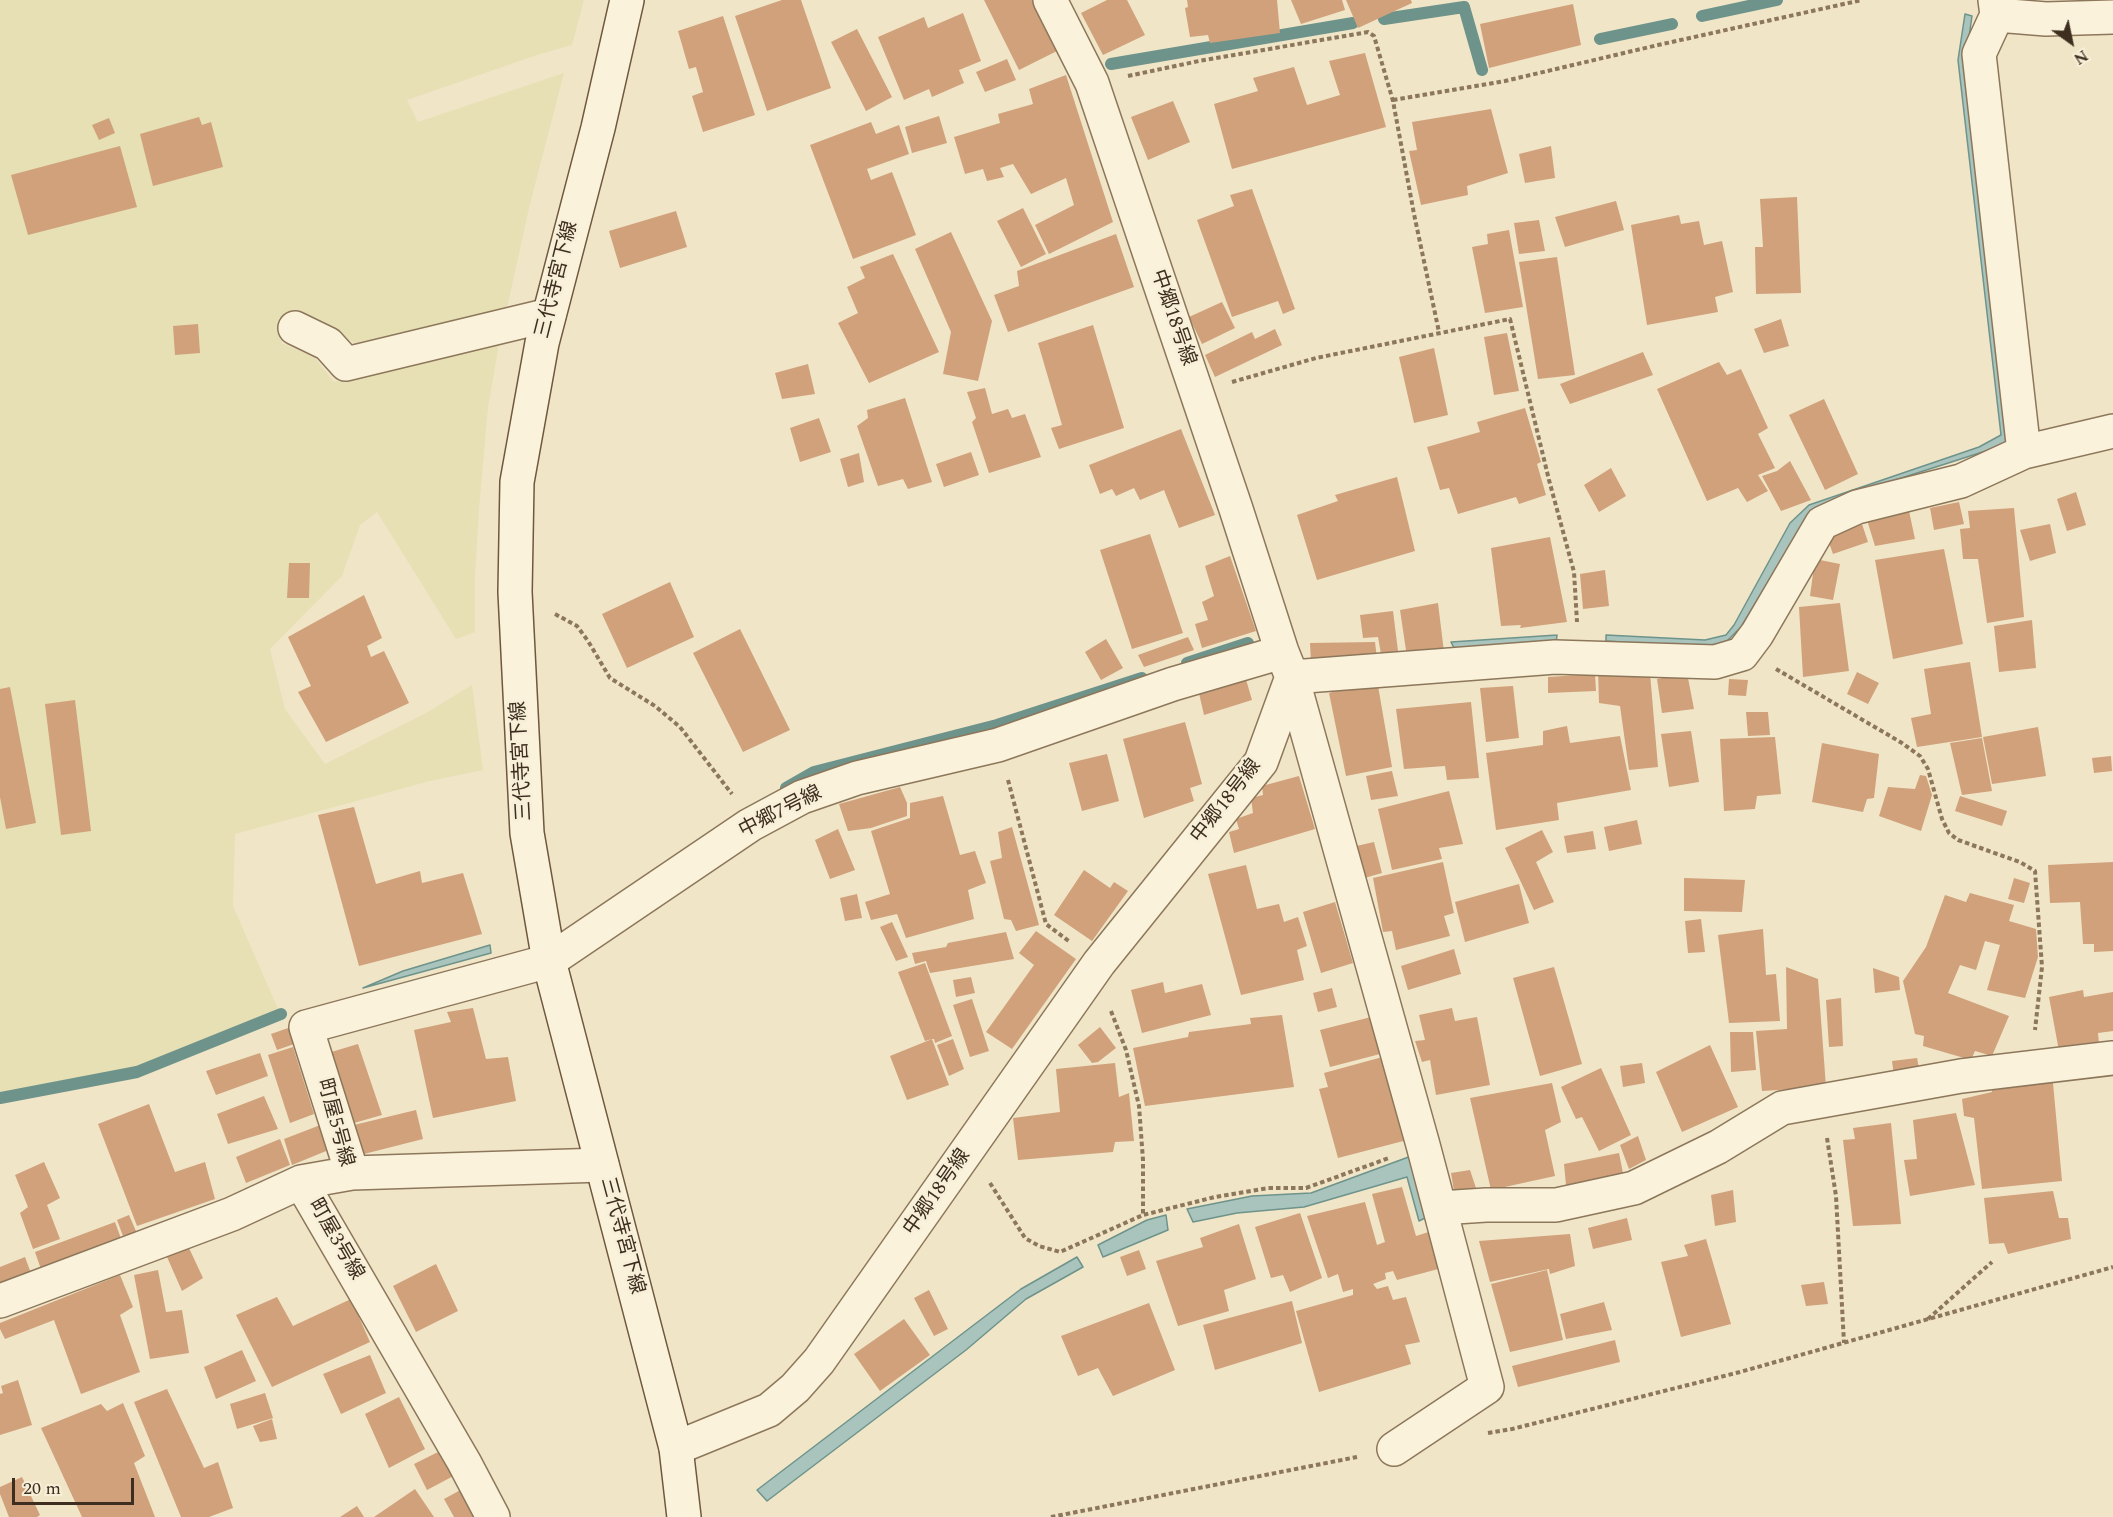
<!DOCTYPE html>
<html>
<head>
<meta charset="utf-8">
<style>
  body { margin:0 }
  #map { position:relative; width:2113px; height:1517px; overflow:hidden; background:#f0e5c7; font-family:Spectral,serif }
  canvas { display:block }
  .north { position:absolute; left:2041px; top:12px; width:60px; height:60px; -webkit-text-stroke:4px #f7efd7; paint-order:stroke; rotate:147deg; font-size:16px; font-weight:700; line-height:24px; text-align:center; color:#3d2e1f }
  .north::after { content:''; display:block; margin:auto; width:21px; height:27px; background:#3d2e1f; clip-path:polygon(50% 0,100% 100%,50% 72%,0 100%) }
  .scale { position:absolute; left:12px; top:1478px; width:122px; height:27px; box-sizing:border-box; border:3px solid #3d2e1f; border-top:0; padding-left:8px; font-size:18px; line-height:21px; white-space:nowrap; color:#3d2e1f; -webkit-text-stroke:4px #f7efd7; paint-order:stroke }
</style>
</head>
<body>
<div id="map">
<canvas width="2113" height="1517"></canvas>
<div class="north">N</div>
<div class="scale">20 m</div>
</div>
<script>
const ctx = document.querySelector('canvas').getContext('2d');
ctx.lineJoin = 'round';
function fillPath(path, color) { ctx.fillStyle = color; ctx.fill(path, 'evenodd'); }
const poly = rows => new Path2D(rows.map(r => 'M' + r).join(''));
function trace(path, color, width, dash) { ctx.strokeStyle = color; ctx.lineWidth = width; ctx.lineCap = dash ? 'butt' : 'round'; ctx.setLineDash(dash || []); ctx.stroke(path); }
function label(font, color, halo, rows, align = 'center') {
  ctx.font = font + ' Spectral,"Noto Sans JP",serif'; ctx.lineWidth = 5; ctx.setLineDash([]); ctx.textBaseline = 'middle'; ctx.strokeStyle = halo; ctx.fillStyle = color; for (const [text, x, y, turn = 0] of rows) {
    ctx.save(); ctx.translate(x, y); ctx.rotate((+turn || 0) * Math.PI / 180); ctx.textAlign = isNaN(turn) ? turn : align; if (halo) ctx.strokeText(text, 0, 0); ctx.fillText(text, 0, 0); ctx.restore();
  }
}
fillPath(poly([
  [0,0,584,0,572,45,537,55,407,100,418,122,564,73,529,208,507,308,355,343,292,310,281,343,314,357,334,382,499,344,488,407,479,509,475,575,475,632,456,639,377,512,360,525,342,576,270,649,285,709,325,764,426,713,472,685,483,770,430,781,235,834,233,906,278,1009,135,1068,0,1095]
]), '#e6e0b4');
const water = poly([
  [1965,14,1972,16,1966,58,2007,442,1992,449,1867,489,1805,521,1741,627,1727,641,1714,648,1606,641,1606,635,1705,640,1726,635,1734,625,1790,523,1809,505,1979,447,2001,435,1958,60,1965,14],
  [1557,635,1556,644,1454,648,1451,642,1557,635],
  [490,945,491,953,363,988,403,971,490,945],
  [1414,1155,1431,1215,1419,1221,1407,1177,1304,1207,1237,1213,1193,1222,1187,1209,1252,1196,1311,1193,1414,1155],
  [1166,1215,1168,1230,1103,1257,1098,1245,1147,1220,1166,1215],
  [1077,1257,1083,1267,1026,1299,966,1350,767,1501,757,1490,1021,1289,1077,1257]
]);
fillPath(water, '#a8c4bd');
trace(water, '#6e938b', 1.5);
trace(poly([
  [1702,16,1777,0],
  [1384,19,1464,7,1482,70],
  [1600,39,1672,24],
  [1111,64,1353,23],
  [1187,663,1248,643],
  [786,788,814,772,997,725,1142,678],
  [0,1098,137,1072,281,1014]
]), '#6e938b', 12);
fillPath(poly([
  [782,0,801,0,831,88,767,111,735,16],
  [984,0,1033,0,1059,50,1019,70],
  [1107,0,1127,0,1145,35,1103,55,1081,13],
  [1187,0,1277,0,1280,33,1210,43,1208,35,1190,37,1185,8,1188,7],
  [1291,0,1342,0,1345,10,1301,24],
  [1346,0,1411,0,1412,3,1358,28],
  [1573,4,1581,45,1489,68,1480,24],
  [963,13,981,61,959,70,964,83,932,97,929,89,904,100,878,37,924,17,928,28],
  [723,16,755,115,703,132,692,96,703,92,696,67,689,69,678,31],
  [857,29,892,97,866,111,831,42],
  [1365,53,1386,127,1232,169,1214,104,1258,91,1253,78,1294,67,1307,105,1340,95,1329,61],
  [1007,59,1016,80,985,92,976,72],
  [1066,75,1113,222,1049,254,1035,225,1074,205,1066,178,1031,194,1013,164,1000,168,1004,177,987,181,983,169,965,174,954,137,1000,123,998,114,1033,104,1029,89],
  [1173,101,1190,142,1148,160,1131,117],
  [1491,109,1508,173,1467,186,1468,195,1421,205,1409,151,1417,150,1412,122],
  [939,116,947,143,912,153,905,127],
  [199,117,202,125,211,122,223,167,153,186,140,134],
  [109,118,115,133,99,140,92,125],
  [871,122,876,134,899,125,909,154,867,169,871,180,892,172,916,235,853,259,810,145],
  [120,146,137,207,28,235,11,175],
  [1551,146,1555,178,1525,183,1519,154],
  [1252,189,1295,309,1283,314,1278,301,1232,317,1197,220,1234,206,1230,195],
  [1797,197,1801,293,1756,294,1755,247,1763,247,1760,199],
  [1616,201,1624,230,1565,247,1555,217],
  [1023,208,1046,254,1021,267,997,221],
  [676,211,687,247,620,268,609,231],
  [1679,215,1681,224,1699,221,1704,245,1722,241,1733,292,1715,297,1718,312,1647,325,1631,225],
  [1539,220,1545,251,1519,254,1514,223],
  [1509,230,1523,307,1485,313,1472,247,1488,244,1487,234],
  [951,232,992,321,978,381,943,374,951,332,915,249],
  [1116,234,1134,287,1008,332,994,295,1019,286,1017,271],
  [893,254,939,352,869,383,838,323,858,313,847,287,865,278,860,267],
  [1557,257,1575,375,1538,379,1519,262],
  [1222,302,1235,328,1202,344,1189,317],
  [1781,319,1789,346,1764,353,1754,329],
  [198,324,200,353,175,355,173,326],
  [1093,325,1124,428,1059,449,1051,428,1062,425,1038,343],
  [1275,329,1282,345,1215,377,1205,355,1252,332,1255,339],
  [1507,333,1519,391,1494,395,1484,337],
  [1434,348,1448,415,1414,423,1399,357],
  [1643,352,1653,375,1570,404,1560,384],
  [1719,362,1727,375,1741,369,1768,428,1758,434,1775,468,1758,475,1768,491,1747,502,1738,488,1707,501,1657,389],
  [808,364,815,394,782,399,775,373],
  [985,388,992,414,1008,409,1012,418,1025,414,1041,457,989,473,972,422,976,418,967,392],
  [905,398,932,482,908,489,903,479,878,486,857,426,868,418,867,410],
  [1824,399,1858,474,1825,490,1789,415],
  [1525,408,1541,462,1537,464,1546,495,1519,504,1516,497,1458,514,1449,488,1440,490,1427,447,1480,432,1477,422],
  [819,418,831,452,800,462,790,428],
  [1181,429,1215,515,1179,528,1164,490,1140,500,1134,488,1116,496,1112,489,1100,494,1089,465],
  [971,452,979,475,944,487,936,464],
  [859,453,864,482,848,487,840,459],
  [1790,461,1811,500,1781,511,1762,476,1777,471],
  [1611,468,1626,496,1599,512,1584,485],
  [1397,477,1415,551,1317,580,1297,515,1338,501,1335,495],
  [2076,492,2086,525,2067,531,2057,499],
  [1959,502,1964,524,1934,530,1930,508],
  [2014,508,2024,617,1987,623,1978,559,1963,559,1960,529,1970,528,1968,511],
  [1909,511,1915,539,1875,546,1867,520],
  [1862,524,1868,542,1833,554,1827,537],
  [2050,524,2056,553,2030,561,2020,530],
  [1150,534,1183,633,1132,649,1100,550],
  [1550,537,1567,622,1520,628,1521,625,1501,626,1491,548],
  [1944,549,1963,644,1893,659,1875,560],
  [1230,556,1256,631,1202,648,1195,624,1208,620,1202,602,1214,596,1205,566],
  [1815,559,1840,564,1833,600,1810,596],
  [289,563,310,563,309,598,287,598],
  [1605,570,1609,606,1583,609,1580,574],
  [670,582,694,637,627,668,602,614],
  [364,595,382,638,367,646,371,657,384,651,409,703,326,742,298,692,311,686,288,637],
  [1438,603,1444,652,1407,657,1400,610],
  [1840,603,1849,671,1803,677,1799,607],
  [1393,611,1398,651,1381,654,1378,637,1363,638,1360,615],
  [2032,620,2036,668,1999,672,1994,626],
  [740,629,790,730,743,752,693,653],
  [1188,637,1194,650,1144,667,1138,655],
  [1106,639,1123,668,1101,680,1085,652],
  [1375,642,1377,659,1311,662,1310,643],
  [1970,662,1982,737,1917,747,1911,718,1931,714,1924,669],
  [1598,670,1650,673,1658,767,1629,770,1620,706,1599,703],
  [1857,672,1879,683,1868,704,1847,694],
  [1687,673,1694,709,1662,713,1657,679],
  [1595,674,1596,691,1548,693,1548,677],
  [1245,676,1252,700,1204,715,1198,689],
  [1729,679,1748,680,1746,696,1728,695],
  [1377,680,1392,767,1346,776,1329,693],
  [1513,686,1519,738,1486,742,1480,688],
  [10,687,36,823,6,829,0,797,0,689],
  [75,700,91,831,61,835,45,704],
  [1471,702,1479,778,1447,780,1445,766,1404,769,1396,709],
  [1746,712,1768,712,1770,735,1748,736],
  [1185,722,1202,784,1190,788,1194,801,1144,818,1123,739],
  [1567,726,1570,743,1620,736,1631,790,1557,803,1559,820,1496,830,1486,753,1543,745,1543,731],
  [2038,727,2046,776,1992,784,1983,737],
  [1691,731,1699,782,1669,787,1661,734],
  [1775,737,1781,794,1757,796,1755,809,1724,811,1720,739],
  [1982,738,1992,791,1962,795,1950,743],
  [1822,743,1879,754,1874,798,1867,799,1863,812,1812,802],
  [1107,754,1119,801,1082,811,1069,763],
  [2111,756,2112,771,2094,773,2092,758],
  [1392,771,1398,796,1371,800,1366,776],
  [1920,775,1926,776,1932,795,1921,831,1879,816,1888,787,1915,789],
  [1299,776,1315,829,1234,853,1229,832,1239,829,1236,819,1253,813,1251,798,1263,795,1262,786],
  [900,787,907,803,907,816,871,828,848,831,839,804],
  [1449,791,1463,844,1439,848,1442,859,1392,870,1378,809],
  [943,796,960,855,975,851,986,883,968,890,974,919,906,938,897,914,871,920,865,902,890,894,871,831,910,818,910,803],
  [1960,796,2007,811,2002,826,1955,811],
  [354,807,376,884,420,871,422,883,463,873,482,934,359,966,318,815],
  [1637,820,1642,844,1609,851,1604,827],
  [1012,827,1039,925,1016,931,1011,920,1004,919,990,861,1002,858,998,832],
  [838,829,855,870,830,879,815,840],
  [1542,830,1553,852,1536,862,1554,902,1534,910,1505,848],
  [1593,831,1596,849,1567,853,1564,836],
  [1374,842,1382,873,1361,879,1352,847],
  [1443,862,1454,913,1444,916,1450,936,1396,950,1392,931,1383,932,1373,878],
  [2113,862,2113,951,2094,952,2094,944,2083,944,2080,902,2050,903,2048,865],
  [1246,865,1257,909,1279,904,1284,922,1298,917,1307,946,1297,950,1304,980,1241,995,1208,874],
  [1084,870,1110,888,1114,882,1128,891,1092,941,1054,915],
  [1684,878,1745,880,1742,912,1684,911],
  [2014,878,2030,883,2024,903,2008,899],
  [1519,884,1529,923,1465,942,1455,902],
  [1970,893,2014,905,2009,921,2036,929,2038,957,2025,998,1987,990,2000,945,1985,941,1976,970,1960,965,1948,993,2009,1016,1992,1056,1975,1051,1971,1060,1923,1046,1924,1036,1915,1034,1903,981,1926,947,1945,895,1966,902],
  [857,894,862,918,845,921,840,898],
  [1335,902,1353,963,1321,973,1303,912],
  [1701,919,1705,952,1688,953,1685,921],
  [892,922,908,957,896,961,880,927],
  [1763,929,1766,975,1776,974,1780,1021,1729,1023,1718,935],
  [1036,931,1076,959,1012,1049,986,1032,1034,965,1019,953],
  [1006,932,1014,959,930,973,926,961,915,964,912,953,946,947,948,943],
  [1454,949,1461,974,1408,990,1401,966],
  [925,963,952,1036,935,1043,934,1039,932,1039,949,1085,907,1100,890,1056,932,1039,925,1041,898,972],
  [1554,967,1582,1064,1540,1076,1513,978],
  [1786,967,1818,979,1826,1087,1762,1091,1756,1031,1787,1029],
  [1873,968,1899,977,1900,990,1875,993],
  [971,977,975,993,956,997,953,980],
  [1163,982,1165,993,1202,984,1211,1015,1142,1033,1131,990],
  [1332,988,1337,1007,1318,1012,1313,993],
  [2083,990,2084,997,2113,992,2113,1031,2098,1033,2099,1044,2059,1051,2049,997],
  [1841,998,1843,1046,1829,1047,1826,1000],
  [972,999,989,1051,970,1057,953,1005],
  [473,1008,486,1059,508,1057,516,1101,433,1118,414,1030,451,1022,447,1012],
  [1452,1008,1455,1021,1477,1017,1490,1085,1436,1095,1430,1060,1422,1062,1415,1041,1425,1040,1419,1015],
  [1282,1015,1294,1087,1145,1106,1133,1048,1188,1037,1189,1032,1251,1024,1250,1018],
  [1375,1016,1384,1053,1330,1067,1320,1030],
  [291,1027,297,1043,277,1050,271,1034],
  [1100,1027,1116,1048,1098,1062,1092,1063,1078,1045],
  [1730,1032,1753,1032,1756,1070,1731,1072],
  [953,1039,964,1069,949,1076,937,1045],
  [358,1044,382,1115,354,1123,328,1053],
  [1710,1045,1738,1107,1682,1132,1656,1072],
  [293,1047,314,1114,290,1123,268,1055],
  [260,1053,268,1076,216,1095,206,1071],
  [1386,1056,1411,1139,1338,1158,1319,1089,1328,1087,1324,1073],
  [1917,1058,1920,1073,1894,1077,1892,1061],
  [1115,1063,1119,1097,1129,1093,1134,1141,1115,1142,1113,1152,1018,1160,1013,1118,1060,1112,1056,1069],
  [1642,1063,1645,1083,1623,1087,1620,1066],
  [1601,1068,1631,1135,1599,1151,1582,1117,1576,1119,1561,1087],
  [2031,1081,2032,1084,2053,1083,2062,1181,1982,1189,1974,1118,1964,1116,1962,1099,1992,1092,1992,1090],
  [1552,1083,1561,1122,1545,1130,1555,1176,1491,1190,1470,1098],
  [264,1096,278,1129,228,1144,217,1114],
  [149,1104,175,1172,205,1162,215,1199,137,1226,98,1124],
  [416,1110,423,1139,364,1154,354,1125],
  [1956,1113,1975,1185,1910,1196,1904,1160,1917,1159,1913,1120],
  [1891,1123,1901,1224,1853,1226,1843,1140,1855,1139,1853,1128],
  [323,1124,331,1149,292,1165,284,1139],
  [1638,1136,1646,1160,1629,1169,1620,1145],
  [280,1139,290,1165,246,1183,236,1157],
  [1619,1153,1623,1173,1566,1185,1564,1164],
  [44,1162,60,1198,47,1205,60,1239,33,1249,20,1213,28,1207,15,1175],
  [1470,1170,1476,1188,1454,1191,1451,1173],
  [1402,1187,1416,1236,1435,1230,1442,1268,1397,1280,1393,1271,1385,1273,1386,1279,1373,1284,1377,1289,1388,1286,1393,1300,1406,1297,1420,1342,1405,1345,1411,1364,1319,1392,1296,1311,1353,1295,1353,1289,1343,1292,1338,1274,1328,1278,1307,1216,1365,1202,1377,1245,1385,1242,1372,1194],
  [1733,1190,1736,1222,1715,1226,1711,1195],
  [2053,1191,2059,1218,2068,1218,2071,1239,2008,1254,2004,1243,1989,1244,1984,1198],
  [1300,1213,1322,1278,1290,1292,1283,1275,1271,1278,1255,1227],
  [129,1215,139,1238,126,1244,117,1220],
  [1627,1218,1632,1240,1593,1249,1588,1228],
  [115,1222,123,1244,43,1275,35,1252],
  [1239,1224,1256,1279,1224,1290,1229,1311,1178,1326,1156,1261,1203,1247,1200,1238],
  [1570,1234,1575,1266,1550,1274,1549,1269,1490,1282,1479,1241],
  [1706,1239,1731,1324,1681,1337,1661,1262,1688,1256,1684,1245],
  [189,1248,203,1278,182,1291,167,1257],
  [1139,1250,1146,1269,1127,1276,1120,1257],
  [25,1257,32,1276,0,1288,0,1267],
  [436,1264,458,1311,416,1332,393,1286],
  [158,1270,166,1312,182,1310,189,1353,150,1359,134,1275],
  [1547,1270,1563,1340,1510,1352,1491,1284],
  [120,1275,133,1307,120,1315,140,1372,81,1394,54,1320,5,1339,0,1329,0,1323],
  [1824,1282,1828,1304,1806,1306,1801,1285],
  [929,1290,948,1329,934,1336,914,1298],
  [277,1297,293,1326,351,1299,370,1342,272,1387,236,1315],
  [1292,1301,1302,1343,1215,1370,1203,1325],
  [1604,1302,1612,1330,1566,1339,1560,1314],
  [1149,1303,1175,1370,1113,1396,1098,1368,1078,1376,1061,1336],
  [904,1319,930,1355,880,1391,854,1354],
  [1615,1340,1620,1362,1518,1387,1512,1366],
  [242,1350,256,1381,216,1399,204,1367],
  [370,1355,386,1393,341,1414,323,1374],
  [18,1380,32,1425,0,1435,0,1394,3,1393,1,1386],
  [167,1389,204,1468,218,1462,233,1508,209,1517,181,1517,134,1402],
  [265,1393,273,1418,237,1429,230,1404],
  [399,1397,425,1449,389,1468,365,1414],
  [123,1403,145,1456,134,1463,155,1517,82,1517,41,1428,101,1404,107,1411],
  [272,1419,277,1439,260,1442,253,1426],
  [444,1449,459,1473,427,1490,414,1464],
  [22,1477,40,1515,37,1517,9,1517,0,1494,0,1487],
  [466,1487,481,1517,454,1517,444,1499],
  [415,1489,434,1517,374,1517],
  [357,1506,364,1517,340,1517]
]), '#d0a17b');
const minor = poly([
  [1995,0,1997,15,1979,54,2024,452],
  [1997,15,2046,19,2113,17],
  [295,328,328,344,346,364,549,315],
  [352,1173,306,1027,549,961,750,825,802,797,857,778,998,745,1173,684,1282,652],
  [301,1182,352,1173,602,1165],
  [1440,1208,1486,1205,1556,1205,1634,1188,1718,1147,1782,1108,1961,1076,2113,1058],
  [0,1301,232,1214,301,1182,464,1462,493,1517],
  [676,1448,769,1410,795,1388,819,1361,1099,963,1261,762,1292,677,1282,652,1236,509,1092,83,1050,0],
  [1394,1449,1487,1387,1423,1145,1292,677,1555,657,1715,662,1742,654,1757,634,1822,523,1857,507,1961,481,2024,452,2113,431]
]);
const secondary = poly([
  [627,0,598,128,542,343,517,482,515,592,527,833,549,961,676,1448,684,1517]
]);
trace(minor, '#8d775b', 36);
trace(secondary, '#6f583e', 36);
trace(poly([
  [1128,76,1199,61,1368,32,1374,36,1393,101,1414,214,1439,332],
  [1393,100,1505,81,1658,45,1862,0],
  [1232,382,1316,358,1510,319,1549,480,1574,572,1577,622],
  [555,614,577,626,588,641,610,678,655,706,680,727,732,794],
  [1776,669,1902,743,1920,756,1928,769,1942,819,1949,833,1958,840,2020,862,2035,871,2042,967,2035,1030],
  [1008,780,1046,924,1070,942],
  [1111,1011,1126,1050,1139,1106,1143,1160,1143,1215],
  [1827,1138,1836,1196,1844,1343],
  [990,1183,1025,1238,1039,1246,1060,1252,1143,1215,1215,1197,1268,1188,1306,1188,1389,1158],
  [1928,1319,1992,1262],
  [1488,1433,1512,1429,1740,1372,2113,1267],
  [1051,1517,1357,1457]
]), '#8d775b', 4, [4.5, 3]);
trace(minor, '#faf2db', 33);
trace(secondary, '#faf2db', 33);
label('20px', '#3d2e1f', '#f7efd7', [
  ["三代寺宮下線",558,280,-76],
  ["中郷18号線",1172,318,71],
  ["三代寺宮下線",523,761,-93],
  ["中郷18号線",1227,802,-52],
  ["中郷7号線",781,813,-27],
  ["町屋5号線",334,1123,75],
  ["中郷18号線",938,1193,-55],
  ["三代寺宮下線",621,1236,75],
  ["町屋3号線",335,1240,60]
]);
</script>
</body>
</html>
